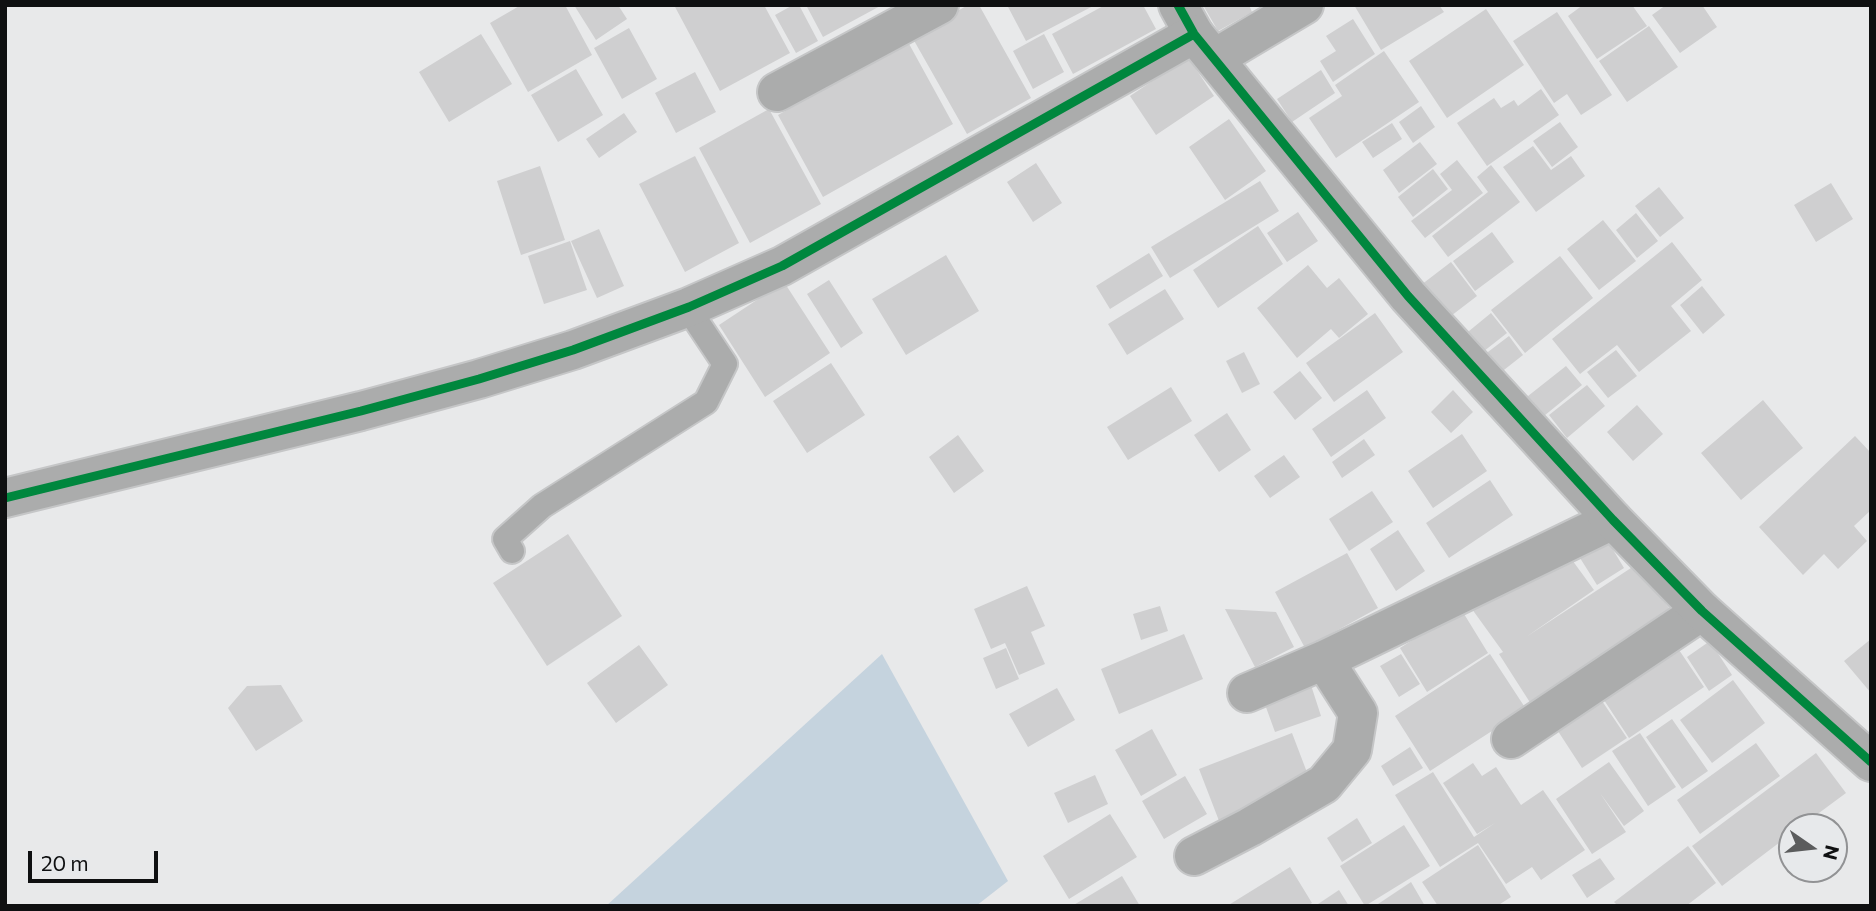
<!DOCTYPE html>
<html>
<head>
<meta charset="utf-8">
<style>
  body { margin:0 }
  #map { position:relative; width:1876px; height:911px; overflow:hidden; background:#e8e9ea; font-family:Commissioner,sans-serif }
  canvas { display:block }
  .frame { position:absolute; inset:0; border:7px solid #0f1011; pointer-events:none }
  .north { position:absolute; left:1778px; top:813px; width:70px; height:70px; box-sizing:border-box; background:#e7e9eb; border:2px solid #919294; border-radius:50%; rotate:104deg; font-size:19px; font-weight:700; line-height:28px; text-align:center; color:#0f1011 }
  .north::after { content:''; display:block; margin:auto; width:24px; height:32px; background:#5b5c5d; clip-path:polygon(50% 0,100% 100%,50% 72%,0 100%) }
  .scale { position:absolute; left:28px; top:851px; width:130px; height:32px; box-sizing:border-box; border:4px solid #0f1011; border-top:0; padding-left:9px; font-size:21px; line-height:24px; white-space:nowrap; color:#0f1011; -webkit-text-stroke:5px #e7e9eb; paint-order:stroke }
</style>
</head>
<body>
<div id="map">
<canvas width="1876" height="911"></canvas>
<div class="frame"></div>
<div class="north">N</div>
<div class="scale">20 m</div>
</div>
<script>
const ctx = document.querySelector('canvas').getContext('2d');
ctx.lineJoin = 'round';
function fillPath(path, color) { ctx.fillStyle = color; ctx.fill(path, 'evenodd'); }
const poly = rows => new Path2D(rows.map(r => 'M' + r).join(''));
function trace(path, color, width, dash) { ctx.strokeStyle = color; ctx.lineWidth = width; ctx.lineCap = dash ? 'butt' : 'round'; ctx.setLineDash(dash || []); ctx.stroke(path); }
fillPath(poly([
  [882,654,1008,881,976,906,606,906]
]), '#c5d3de');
fillPath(poly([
  [521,5,565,5,592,55,528,92,490,23],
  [574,5,618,5,627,19,596,40],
  [674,5,764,5,790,53,720,91],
  [793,5,799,5,818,41,796,53,775,15],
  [806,5,882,5,823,37],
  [968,5,979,5,1031,98,967,134,912,37],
  [1007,5,1095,5,1026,41],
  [1105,5,1143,5,1156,29,1073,74,1052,34],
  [1203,5,1249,5,1252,12,1218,31],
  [1354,5,1439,5,1444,12,1381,50],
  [1583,5,1632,5,1647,26,1597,59,1568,16],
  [1666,5,1702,5,1717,27,1680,53,1652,15],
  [1486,9,1524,65,1447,118,1409,61],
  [1557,12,1612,95,1581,115,1567,94,1554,103,1513,41],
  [1353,19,1375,54,1333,82,1320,61,1336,51,1326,36],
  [1649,26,1678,67,1627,102,1599,61],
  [629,28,657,79,622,99,594,48],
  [481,34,512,84,449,122,419,72],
  [1044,34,1064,72,1033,89,1013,51],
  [908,42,953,124,823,197,778,115],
  [1384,51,1419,102,1336,158,1309,118,1342,96,1335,85],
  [1188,57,1214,96,1156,135,1130,96],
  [576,69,603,115,558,142,531,95],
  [1321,70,1335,93,1292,122,1277,99],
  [695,72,716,112,676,133,655,93],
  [1541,89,1559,115,1487,166,1457,123,1494,98,1501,108,1514,100,1518,106],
  [1421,106,1435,127,1413,143,1399,122],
  [769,109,821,204,750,243,699,148],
  [624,113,637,132,599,158,586,139],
  [1229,119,1266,171,1225,200,1189,147],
  [1560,122,1578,147,1552,167,1533,141],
  [1392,123,1402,139,1373,158,1362,142],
  [1420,142,1437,164,1399,193,1383,170],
  [1533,146,1551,170,1571,156,1585,176,1536,212,1503,167],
  [695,156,739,243,685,272,639,184],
  [1457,160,1483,193,1425,238,1411,221,1452,190,1440,174],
  [1036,163,1062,203,1033,222,1007,182],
  [1491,165,1520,202,1448,257,1432,236,1488,192,1477,177],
  [540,166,565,240,521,255,497,181],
  [1433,169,1448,189,1413,217,1398,197],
  [1260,181,1279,211,1170,278,1151,247],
  [1831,183,1853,219,1816,242,1794,205],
  [1659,187,1684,218,1660,237,1635,206],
  [1298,212,1318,241,1287,262,1267,233],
  [1636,213,1658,241,1637,258,1616,230],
  [1603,220,1636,261,1599,290,1567,249],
  [1258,226,1283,264,1218,308,1193,270],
  [599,229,624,286,597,298,571,241],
  [1492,232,1514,262,1475,291,1453,261],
  [570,241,587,290,544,304,528,256],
  [1672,242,1702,280,1671,306,1691,331,1639,372,1617,345,1580,374,1552,339],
  [1149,253,1163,276,1110,309,1096,286],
  [946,255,979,311,906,355,872,299],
  [1560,256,1593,298,1525,353,1491,310],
  [1451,262,1477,296,1447,319,1421,285],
  [1308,265,1327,288,1339,278,1368,314,1339,338,1331,329,1297,358,1257,308],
  [829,280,863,333,841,348,807,294],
  [784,282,830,353,765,397,719,325],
  [1702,286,1725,315,1703,334,1680,305],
  [1165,289,1184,319,1127,355,1108,324],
  [1375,313,1403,352,1334,402,1306,363],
  [1491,313,1507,333,1479,355,1463,336],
  [1509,336,1523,355,1495,377,1480,358],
  [1616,350,1637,376,1608,398,1587,372],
  [1244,352,1260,384,1242,393,1226,361],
  [831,363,865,415,807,453,773,401],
  [1566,366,1582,385,1539,420,1523,400],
  [1300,371,1322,398,1295,420,1273,392],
  [1587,385,1605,406,1567,438,1549,415],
  [1171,387,1192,421,1128,460,1107,427],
  [1367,390,1386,418,1331,457,1312,429],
  [1453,390,1473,412,1451,433,1431,412],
  [1763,400,1803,448,1741,500,1701,453],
  [1637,405,1663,434,1633,461,1607,432],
  [1227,413,1251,450,1219,472,1194,435],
  [1462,434,1487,471,1433,508,1408,471],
  [958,435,984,471,954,493,929,457],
  [1855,436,1871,453,1871,510,1854,526,1867,541,1838,569,1824,554,1803,575,1759,527],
  [1364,439,1375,455,1342,478,1332,462],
  [1284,455,1300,477,1270,498,1254,476],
  [1490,480,1513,515,1449,558,1426,523],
  [1372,491,1393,522,1349,551,1329,519],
  [1398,530,1425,571,1396,591,1370,549],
  [1603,533,1624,568,1597,585,1575,550],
  [568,534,622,616,547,666,493,583],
  [1347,553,1378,608,1305,648,1275,592],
  [1567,553,1594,590,1526,637,1634,566,1681,622,1538,715,1499,654,1503,652,1464,598],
  [1027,586,1045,626,1031,632,1045,664,1019,675,1005,643,991,649,974,609],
  [1160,606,1168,631,1141,640,1133,614],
  [1225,609,1276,612,1294,647,1255,667],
  [1461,609,1488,653,1427,692,1400,648],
  [1184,634,1203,679,1119,714,1101,669],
  [1871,639,1871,693,1844,661],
  [1710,641,1732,675,1709,691,1687,657],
  [1675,644,1704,687,1629,738,1600,694],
  [639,645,668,685,616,723,587,683],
  [1006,648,1019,679,996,689,983,658],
  [1401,654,1420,684,1399,697,1380,666],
  [1490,654,1526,709,1430,771,1395,716],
  [1733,680,1765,723,1712,763,1680,720],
  [1310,682,1321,716,1275,732,1263,699],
  [281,685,303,721,256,751,228,708,247,686],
  [1057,688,1075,720,1028,747,1009,714],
  [1598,695,1627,738,1582,768,1554,725],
  [1672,719,1708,771,1682,789,1646,737],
  [1152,729,1177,775,1141,796,1115,750],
  [1292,733,1308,775,1284,784,1289,800,1221,826,1199,769],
  [1640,733,1676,787,1648,806,1612,751],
  [1756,743,1780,776,1700,834,1677,800],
  [1410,747,1423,768,1393,786,1381,766],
  [1816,753,1846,793,1800,827,1792,827,1792,833,1722,886,1692,846],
  [1609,762,1644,811,1624,826,1600,793,1626,832,1592,854,1556,799],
  [1473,763,1482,776,1496,767,1521,805,1543,790,1585,850,1541,880,1532,867,1506,884,1478,843,1440,867,1395,795,1433,772,1474,837,1495,823,1477,834,1443,783],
  [1095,775,1108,804,1068,823,1054,793],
  [1185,776,1207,814,1164,839,1142,801],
  [1110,814,1137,857,1069,899,1043,856],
  [1357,818,1372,843,1342,862,1327,838],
  [1404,825,1430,866,1365,906,1340,866],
  [1478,845,1511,897,1497,906,1438,906,1422,882],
  [1688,846,1716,883,1686,906,1618,906,1614,902],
  [1600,858,1615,879,1587,898,1572,875],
  [1290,867,1312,903,1307,906,1227,906],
  [1122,876,1140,906,1072,906],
  [1411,882,1425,906,1375,906],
  [1339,890,1349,906,1315,906]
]), '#cfcfd0');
const service = poly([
  [512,551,505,539,542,506,706,402,725,364,697,322,689,307]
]);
const minor = poly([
  [1178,5,1194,34],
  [777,92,939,5],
  [1247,693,1324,660,1613,520],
  [1511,739,1702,611],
  [1194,856,1250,827,1324,784,1352,750,1358,713,1324,660]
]);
const tertiary = poly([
  [1215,58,1304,5],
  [5,498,361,411,479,379,573,350,689,307,782,266,1194,34,1408,296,1613,520,1702,611,1871,762]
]);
trace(service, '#c5c6c7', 28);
trace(minor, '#c5c6c7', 42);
trace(tertiary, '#c5c6c7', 42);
trace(service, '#abacac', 24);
trace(minor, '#abacac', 38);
trace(tertiary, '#abacac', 38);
trace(poly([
  [1178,5,1194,34,1408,296,1613,520,1702,611,1871,762],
  [5,498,361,411,479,379,573,350,689,307,782,266,1194,34]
]), '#00873e', 9);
</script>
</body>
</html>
